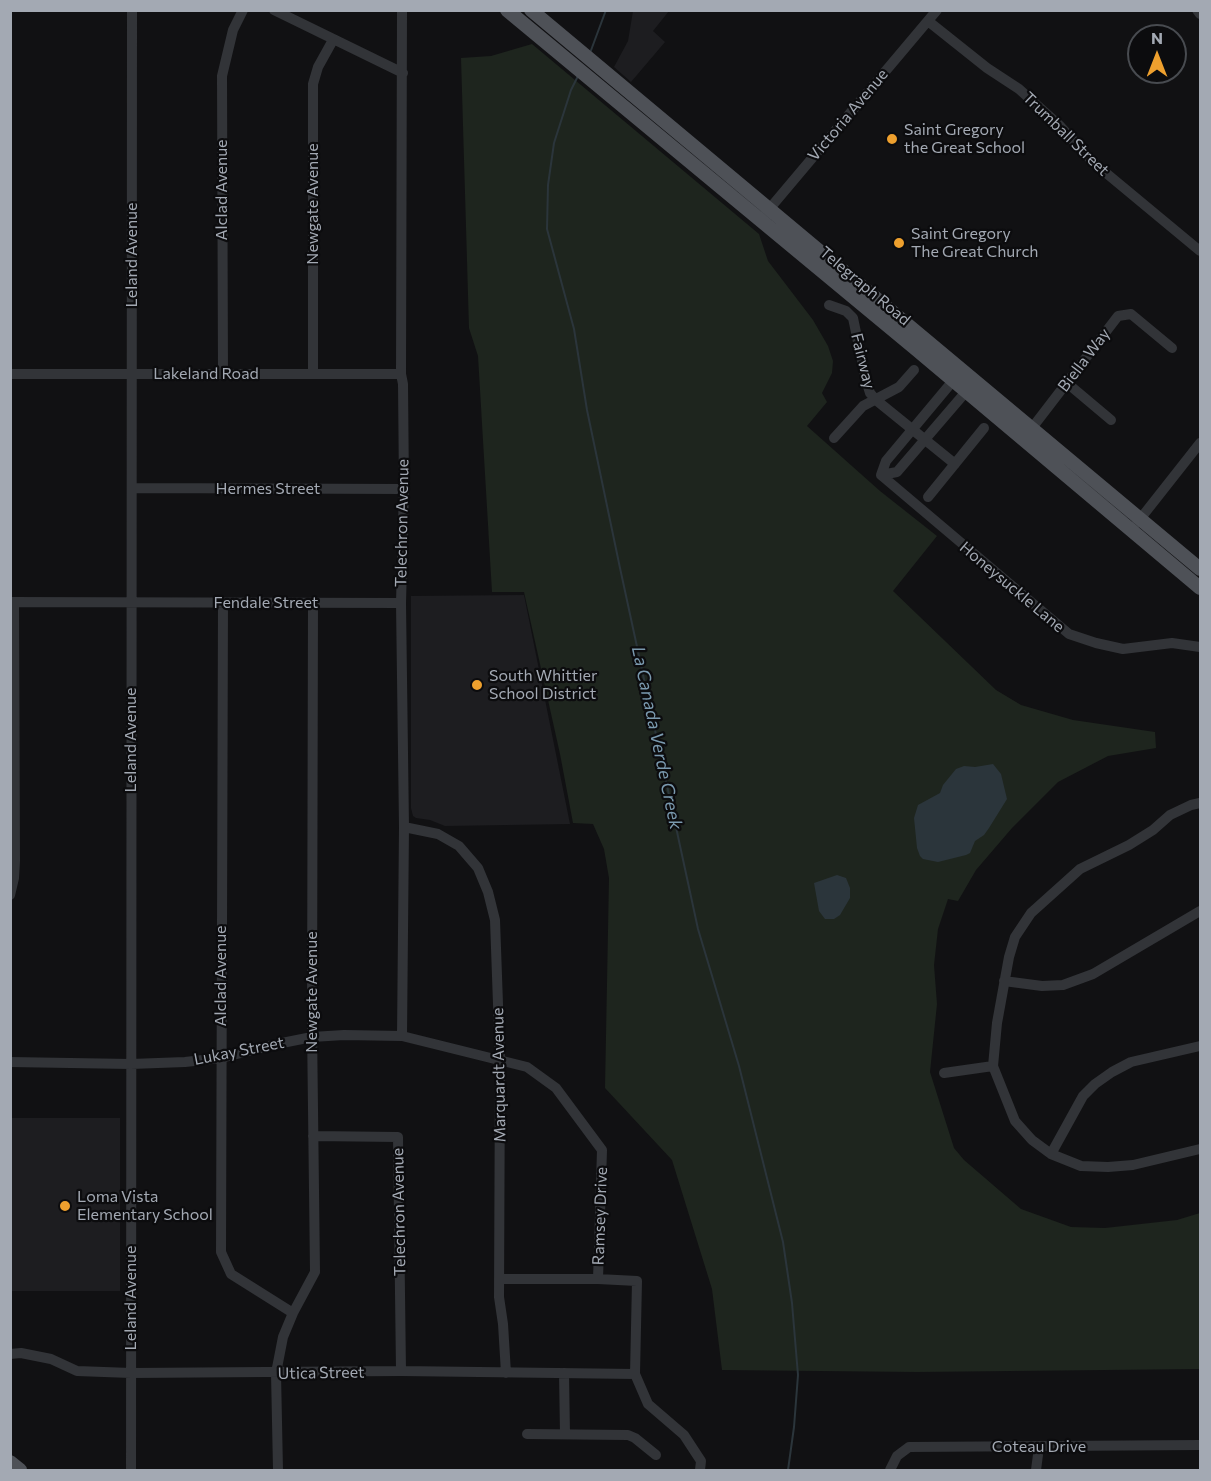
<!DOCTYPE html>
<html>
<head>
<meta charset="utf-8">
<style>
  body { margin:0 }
  #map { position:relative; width:1211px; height:1481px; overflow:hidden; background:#111113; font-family:Commissioner,sans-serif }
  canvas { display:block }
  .frame { position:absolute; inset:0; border:12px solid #a3a9b3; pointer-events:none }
  .north { position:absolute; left:1127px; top:24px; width:60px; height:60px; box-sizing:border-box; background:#0c0c0e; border:2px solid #484b50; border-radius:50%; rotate:0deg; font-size:16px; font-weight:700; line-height:24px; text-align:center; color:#a3a9b3 }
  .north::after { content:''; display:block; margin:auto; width:21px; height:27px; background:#eea02e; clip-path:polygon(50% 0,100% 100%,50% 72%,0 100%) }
</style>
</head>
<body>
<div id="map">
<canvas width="1211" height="1481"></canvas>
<div class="frame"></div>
<div class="north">N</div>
</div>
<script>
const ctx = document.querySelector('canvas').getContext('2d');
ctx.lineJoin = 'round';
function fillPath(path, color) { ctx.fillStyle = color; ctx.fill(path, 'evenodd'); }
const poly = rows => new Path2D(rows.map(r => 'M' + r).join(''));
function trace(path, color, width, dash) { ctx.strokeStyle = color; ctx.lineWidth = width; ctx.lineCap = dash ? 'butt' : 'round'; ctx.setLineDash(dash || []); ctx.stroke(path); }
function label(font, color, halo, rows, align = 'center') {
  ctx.font = font + ' Commissioner,sans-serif'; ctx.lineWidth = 4.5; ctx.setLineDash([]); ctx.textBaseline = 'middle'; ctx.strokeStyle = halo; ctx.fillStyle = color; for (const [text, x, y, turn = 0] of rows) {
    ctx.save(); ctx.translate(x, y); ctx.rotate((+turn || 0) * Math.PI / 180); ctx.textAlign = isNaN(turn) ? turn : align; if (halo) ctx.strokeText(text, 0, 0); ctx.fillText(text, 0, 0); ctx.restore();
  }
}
fillPath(poly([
  [633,11,669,11,653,31,665,42,631,82,614,67,628,41],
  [524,595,570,824,445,826,430,820,416,818,413,816,411,808,411,596],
  [120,1118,120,1291,11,1291,11,1118]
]), '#1d1d20');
fillPath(poly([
  [532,44,759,234,768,261,813,320,828,346,833,361,832,373,822,393,827,402,807,426,880,491,937,536,893,591,996,690,1021,705,1073,720,1155,732,1156,748,1108,756,1058,782,1012,828,976,870,958,901,948,899,938,929,934,965,937,1004,930,1072,954,1148,964,1160,1021,1209,1071,1227,1105,1228,1177,1220,1200,1213,1200,1369,917,1372,722,1370,712,1289,672,1160,605,1088,609,878,604,849,593,824,573,823,560,754,524,592,492,592,478,356,469,328,461,58,491,56]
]), '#1e251e');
fillPath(poly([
  [993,764,1001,774,1007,799,989,828,984,835,975,841,970,853,966,855,938,862,923,859,920,856,917,848,914,818,918,805,940,793,943,785,956,769,964,766,975,767],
  [837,875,846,878,850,888,850,898,840,915,834,919,825,919,819,911,814,883]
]), '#2b353b');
trace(poly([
  [590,53,606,10],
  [578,76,571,90,554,143,548,185,547,229,574,329,587,410,620,568,698,929,739,1066,783,1242,792,1303,798,1375,794,1427,788,1470]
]), '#2b353b', 2);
trace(poly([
  [274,10,403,73],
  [1197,10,1200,14],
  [928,21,987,68,1019,89,1059,125,1094,163,1200,251],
  [760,220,937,10],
  [829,305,846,311,853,318,866,380,870,393,876,400,955,464],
  [10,374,401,374],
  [223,374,222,76,233,30,243,10],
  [313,374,313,84,318,67,333,40],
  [1067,383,1111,420],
  [1032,428,1118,316,1131,314,1172,348],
  [834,438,863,406,899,387,914,370],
  [881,475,1069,634,1096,643,1123,649,1172,643,1200,647],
  [881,475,897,472,970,387],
  [881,475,886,461,957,376],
  [132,488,404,489],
  [928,497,984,428],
  [1137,523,1200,443],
  [10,602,401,603],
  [223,603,221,1252,231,1274,293,1313],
  [1200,803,1191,805,1170,815,1153,830,1129,845,1080,869,1031,913,1015,937,1009,957,997,1023,993,1066,1015,1121,1032,1140,1051,1154,1081,1166,1108,1167,1133,1165,1200,1149],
  [404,827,438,834,459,846,478,868,488,892,495,920,500,1060,499,1297,503,1324,506,1373],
  [10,895,14,878,15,861,14,602],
  [1004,981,1042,986,1063,985,1093,974,1200,911],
  [402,1036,404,827,401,603,404,489,403,384,401,374,402,10],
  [10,1062,131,1064,185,1062,221,1058,277,1044,312,1037,344,1035,402,1036,527,1067,556,1088,602,1150,598,1279,637,1281,635,1374,648,1404,684,1435,701,1461,700,1470],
  [944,1073,993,1066],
  [313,1136,398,1137,401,1371],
  [1051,1154,1083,1096,1095,1084,1112,1072,1131,1062,1200,1046],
  [499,1279,598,1279],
  [10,1354,21,1353,51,1359,77,1371,131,1373,401,1371,635,1374],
  [564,1373,565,1434],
  [527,1434,628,1435,635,1438,656,1455],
  [131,1470,132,10],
  [278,1470,276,1373,283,1337,293,1313,315,1272,312,1027,313,603],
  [890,1470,897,1456,909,1447,1200,1445],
  [1036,1470,1039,1447]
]), '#323438', 10);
trace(poly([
  [507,10,916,349,1200,588],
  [531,10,1200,569],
  [10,1462,20,1470]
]), '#4e5157', 14);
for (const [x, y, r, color] of [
  [892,139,6,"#eea02e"],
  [899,243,6,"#eea02e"],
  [477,685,6,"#eea02e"],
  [65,1206,6,"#eea02e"]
]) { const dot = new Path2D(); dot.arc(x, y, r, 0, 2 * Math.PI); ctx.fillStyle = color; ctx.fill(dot); trace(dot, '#0c0c0e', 2); }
label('16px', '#a3a9b3', '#0c0c0e', [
  ["Victoria Avenue",848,115,-50],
  ["Trumball Street",1066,134,44],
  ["Alclad Avenue",222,190,-90],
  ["Newgate Avenue",313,204,-90],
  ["Leland Avenue",132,255,-90],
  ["Telegraph Road",865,286,40],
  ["Biella Way",1084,360,-53],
  ["Fairway",863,361,76],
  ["Lakeland Road",206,374],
  ["Hermes Street",268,489],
  ["Telechron Avenue",402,523,-89],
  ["Honeysuckle Lane",1012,587,40],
  ["Fendale Street",266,603],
  ["Leland Avenue",131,740,-90],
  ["Alclad Avenue",221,976,-90],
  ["Newgate Avenue",312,992,-90],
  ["Lukay Street",239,1051,-11],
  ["Marquardt Avenue",499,1075,-91],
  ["Telechron Avenue",399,1212,-91],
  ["Ramsey Drive",600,1216,-88],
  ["Leland Avenue",131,1298,-90],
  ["Utica Street",321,1373,-1],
  ["Coteau Drive",1039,1447]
]);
label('16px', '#a3a9b3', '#0c0c0e', [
  ["Saint Gregory",904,130],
  ["the Great School",904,148],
  ["Saint Gregory",911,234],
  ["The Great Church",911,252],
  ["South Whittier",489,676],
  ["School District",489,694],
  ["Loma Vista",77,1197],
  ["Elementary School",77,1215]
], 'left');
label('italic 18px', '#7a99ae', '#0c0c0e', [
  ["La Canada Verde Creek",657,738,78]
]);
</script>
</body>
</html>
